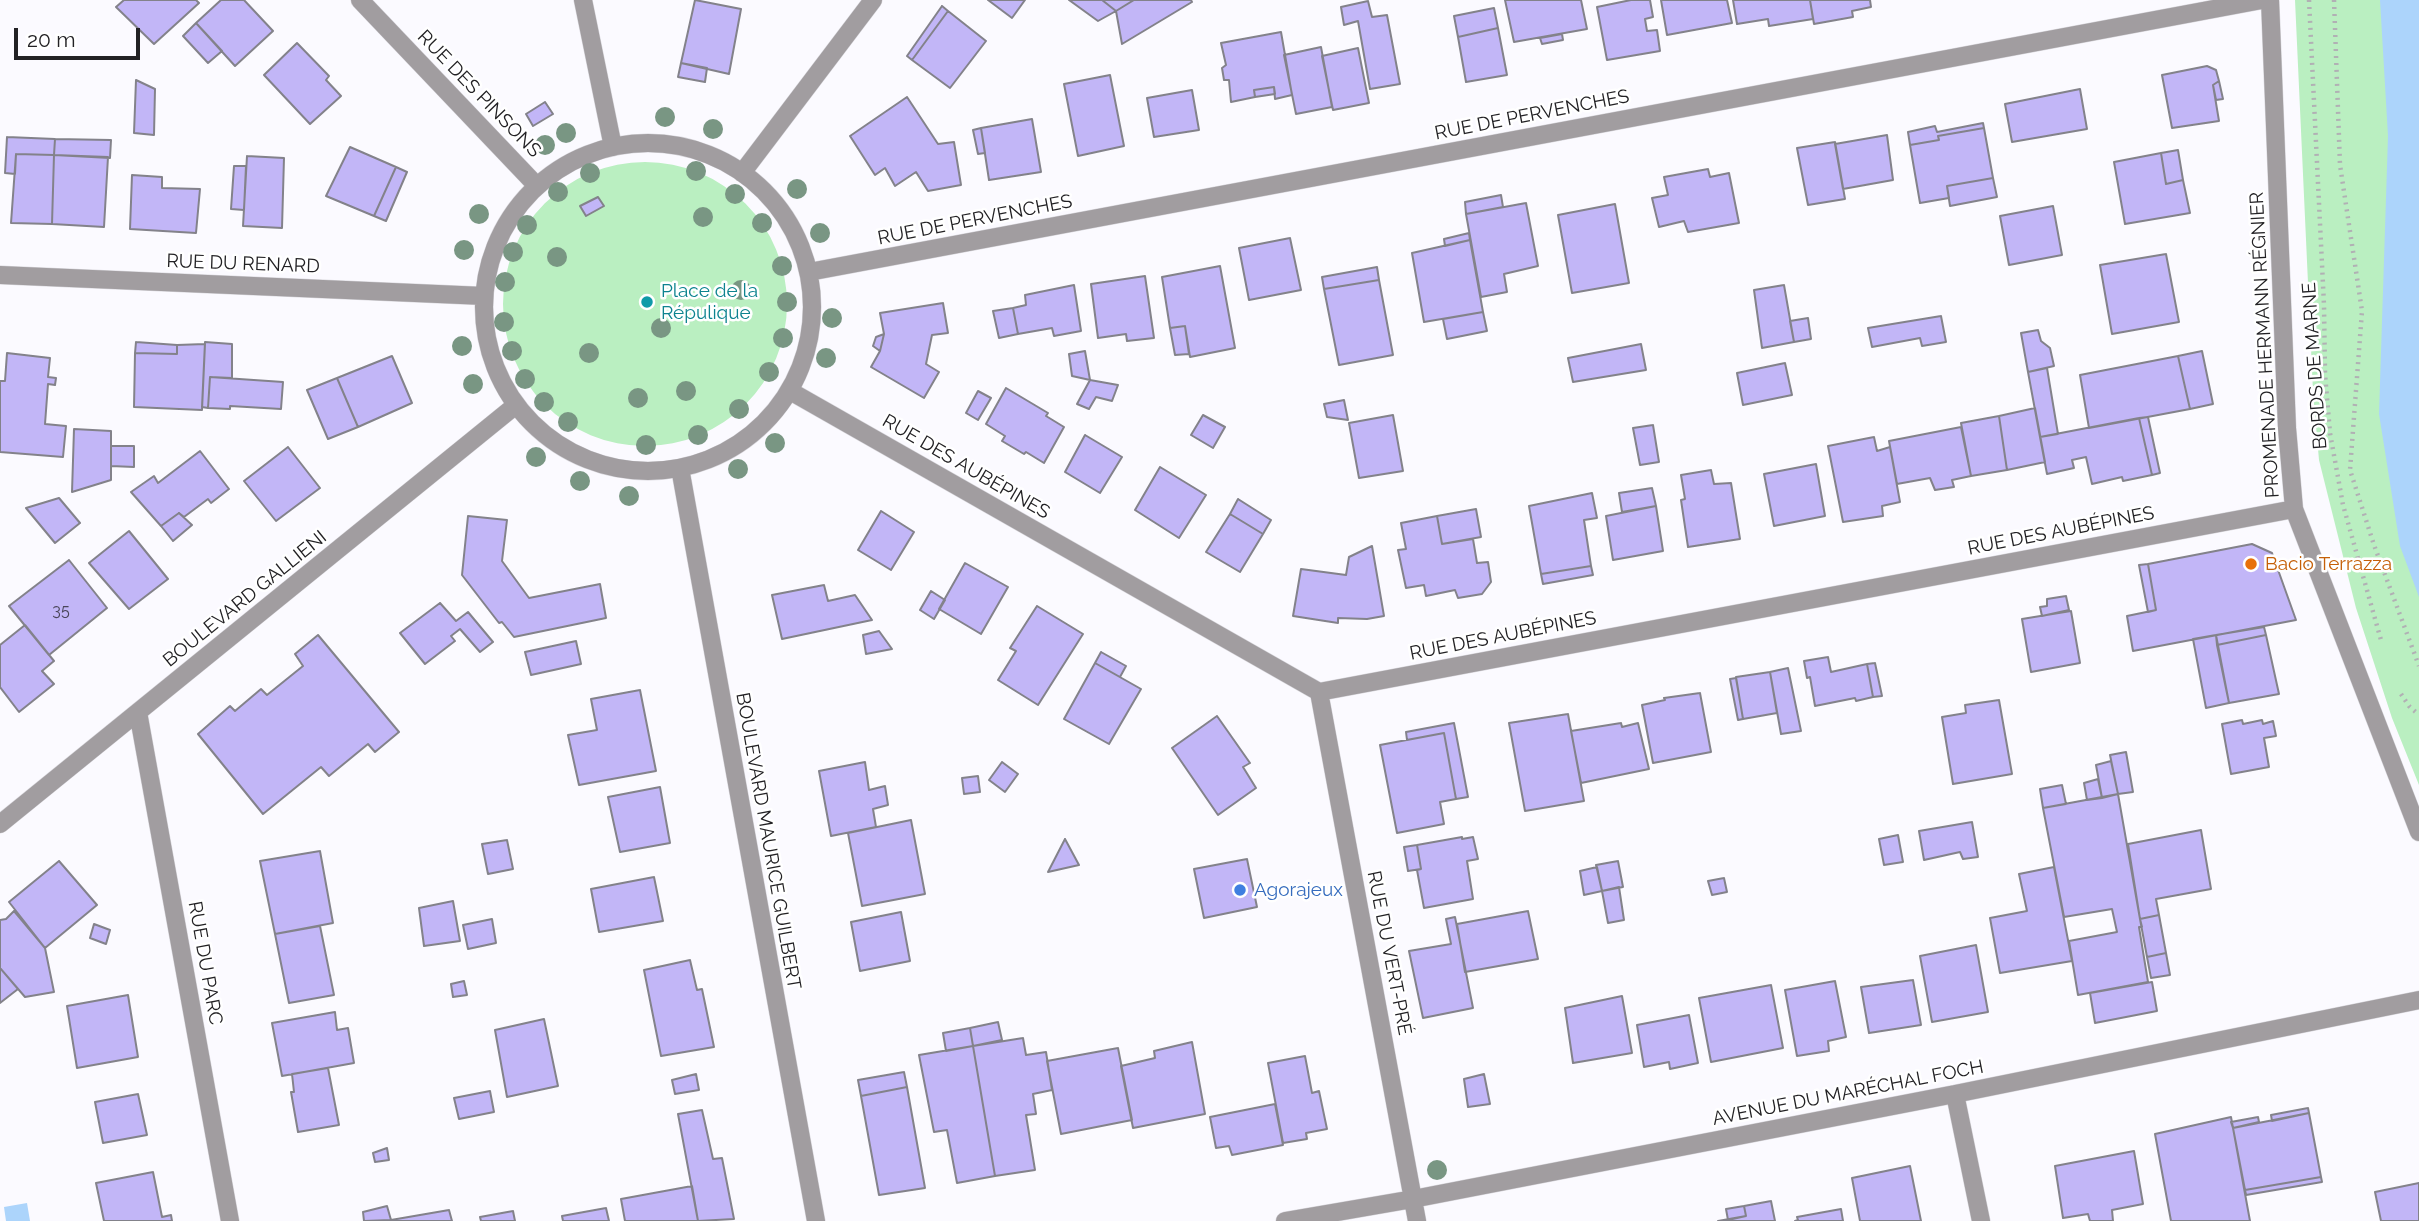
<!DOCTYPE html>
<html>
<head>
<meta charset="utf-8">
<style>
  body { margin:0 }
  #map { position:relative; width:2419px; height:1221px; overflow:hidden; background:#fbfaff; font-family:Raleway,sans-serif }
  canvas { display:block }
  .scale { position:absolute; left:14px; top:28px; width:126px; height:32px; box-sizing:border-box; border:4px solid #222124; border-top:0; padding-left:9px; font-size:21px; line-height:24px; white-space:nowrap; color:#222124; -webkit-text-stroke:5px #fff; paint-order:stroke }
</style>
</head>
<body>
<div id="map">
<canvas width="2419" height="1221"></canvas>
<div class="scale">20 m</div>
</div>
<script>
const ctx = document.querySelector('canvas').getContext('2d');
ctx.lineJoin = 'round';
function fillPath(path, color) { ctx.fillStyle = color; ctx.fill(path, 'evenodd'); }
const poly = rows => new Path2D(rows.map(r => 'M' + r).join(''));
function trace(path, color, width, dash) { ctx.strokeStyle = color; ctx.lineWidth = width; ctx.lineCap = dash ? 'butt' : 'round'; ctx.setLineDash(dash || []); ctx.stroke(path); }
function label(font, color, halo, rows, align = 'center') {
  ctx.font = font + ' Raleway,sans-serif'; ctx.lineWidth = 5; ctx.setLineDash([]); ctx.textBaseline = 'middle'; ctx.strokeStyle = halo; ctx.fillStyle = color; for (const [text, x, y, turn = 0] of rows) {
    ctx.save(); ctx.translate(x, y); ctx.rotate((+turn || 0) * Math.PI / 180); ctx.textAlign = isNaN(turn) ? turn : align; if (halo) ctx.strokeText(text, 0, 0); ctx.fillText(text, 0, 0); ctx.restore();
  }
}
fillPath(poly([
  [2295,0,2404,0,2419,238,2419,785,2392,718,2356,608,2319,460,2313,392],
  '503 304a142 142 0 1 1 284 0a142 142 0 1 1-284 0Z'
]), '#baefc1');
fillPath(poly([
  [2380,0,2419,0,2419,597,2400,546,2379,414,2388,136],
  [27,1203,30,1221,6,1221,4,1207]
]), '#acd4fb');
const building = poly([
  [124,0,196,0,199,3,154,44,116,7,124,0],
  [221,0,244,0,273,31,235,66,196,23,221,0],
  [695,0,741,9,729,74,681,63,695,0],
  [988,0,1025,0,1012,18,988,0],
  [1069,0,1102,0,1116,11,1098,21,1069,0],
  [1102,0,1134,0,1116,11,1102,0],
  [1134,0,1191,0,1192,2,1122,44,1116,11,1134,0],
  [1505,0,1581,0,1587,29,1514,42,1505,0],
  [1631,0,1650,0,1653,17,1645,19,1647,31,1657,30,1660,51,1607,60,1597,7,1631,0],
  [1661,0,1727,0,1732,23,1667,35,1661,0],
  [1733,0,1810,0,1813,19,1769,26,1768,19,1737,24,1733,0],
  [1810,0,1870,0,1871,7,1852,11,1853,17,1814,24,1810,0],
  [1368,1,1372,17,1387,15,1400,84,1370,89,1358,21,1344,25,1341,7,1368,1],
  [942,6,948,11,912,60,907,56,942,6],
  [1494,8,1498,28,1458,37,1454,16,1494,8],
  [948,11,986,41,950,88,912,60,948,11],
  [196,23,222,51,208,63,183,36,196,23],
  [1498,28,1507,75,1466,82,1458,37,1498,28],
  [1281,32,1292,95,1275,99,1274,87,1254,90,1255,97,1231,102,1229,80,1224,80,1222,68,1226,65,1221,43,1281,32],
  [1562,34,1563,40,1542,44,1540,38,1562,34],
  [297,43,329,76,326,80,341,96,310,124,264,75,297,43],
  [1321,47,1332,107,1296,114,1284,55,1321,47],
  [1358,48,1369,103,1333,110,1322,56,1358,48],
  [681,63,707,68,705,82,678,77,681,63],
  [2207,66,2216,70,2219,81,2213,85,2219,121,2172,128,2162,75,2207,66],
  [1110,75,1124,146,1078,156,1064,84,1110,75],
  [136,80,155,89,154,135,134,133,136,80],
  [2219,81,2223,99,2216,100,2213,85,2219,81],
  [1274,87,1275,94,1255,97,1254,90,1274,87],
  [2080,89,2087,129,2012,142,2005,104,2080,89],
  [1192,90,1199,130,1154,137,1147,98,1192,90],
  [907,97,938,144,954,142,961,185,928,191,916,172,895,186,885,168,875,175,850,136,907,97],
  [545,102,553,114,533,126,526,114,545,102],
  [1032,119,1041,172,989,180,981,128,1032,119],
  [1983,123,1984,128,1938,136,1939,140,1910,145,1908,132,1935,126,1937,132,1983,123],
  [981,128,985,153,978,154,973,130,981,128],
  [1984,128,1993,178,1947,186,1949,198,1920,203,1910,145,1939,140,1938,136,1984,128],
  [1887,135,1893,180,1843,189,1835,144,1887,135],
  [7,137,55,139,54,155,16,154,15,174,5,173,7,137],
  [55,139,111,140,110,158,54,155,55,139],
  [1835,142,1845,199,1808,205,1797,148,1835,142],
  [350,147,396,167,374,216,326,196,350,147],
  [2178,150,2183,180,2166,184,2161,153,2178,150],
  [2161,153,2166,184,2183,180,2190,213,2125,224,2114,162,2161,153],
  [16,154,54,155,52,224,11,223,16,154],
  [54,155,108,157,104,227,52,224,54,155],
  [247,156,284,158,282,228,243,226,247,156],
  [234,166,246,166,244,210,231,209,234,166],
  [396,167,407,172,386,221,374,216,396,167],
  [1708,169,1710,177,1729,173,1739,223,1688,232,1684,221,1659,227,1652,198,1668,195,1664,177,1708,169],
  [132,175,162,177,162,188,200,189,196,233,130,229,132,175],
  [1993,178,1997,197,1950,206,1947,186,1993,178],
  [1501,195,1503,207,1466,214,1465,202,1501,195],
  [598,197,604,206,586,216,580,206,598,197],
  [1526,203,1538,266,1504,274,1507,292,1481,297,1466,214,1526,203],
  [1615,204,1629,283,1572,293,1558,215,1615,204],
  [2053,206,2062,255,2009,265,2000,216,2053,206],
  [1469,233,1470,240,1445,246,1444,239,1469,233],
  [1290,238,1301,290,1249,300,1239,248,1290,238],
  [1470,240,1483,312,1424,322,1412,253,1470,240],
  [2166,254,2179,322,2112,334,2100,265,2166,254],
  [1220,266,1235,348,1190,357,1185,326,1170,328,1162,277,1220,266],
  [1377,267,1379,280,1324,289,1322,277,1377,267],
  [1145,276,1154,338,1127,341,1126,334,1098,338,1091,284,1145,276],
  [1379,280,1393,355,1339,365,1324,289,1379,280],
  [1074,285,1081,331,1054,336,1052,328,1018,334,1013,308,1026,305,1025,295,1074,285],
  [1784,285,1794,342,1762,348,1754,290,1784,285],
  [943,303,948,333,932,335,926,364,939,372,924,398,871,367,880,351,884,334,880,313,943,303],
  [1013,308,1018,334,999,338,993,311,1013,308],
  [1483,312,1487,331,1447,339,1443,319,1483,312],
  [1941,316,1946,342,1922,346,1920,338,1872,347,1868,328,1941,316],
  [1808,318,1811,339,1794,342,1790,321,1808,318],
  [1185,326,1189,354,1175,355,1170,328,1185,326],
  [2038,330,2041,341,2050,348,2054,366,2028,372,2021,333,2038,330],
  [884,334,880,351,873,346,876,337,884,334],
  [136,342,177,345,177,354,135,353,136,342],
  [205,342,232,344,232,378,210,377,208,408,202,407,205,342],
  [205,344,202,410,134,407,135,353,177,354,177,345,205,344],
  [1641,344,1646,370,1573,382,1568,358,1641,344],
  [1085,351,1090,380,1072,376,1069,354,1085,351],
  [2202,351,2213,404,2190,409,2178,356,2202,351],
  [7,353,50,358,48,377,56,378,55,385,48,384,45,424,66,426,63,457,0,452,0,381,5,381,7,353],
  [392,356,412,403,358,427,337,378,392,356],
  [2178,356,2190,409,2089,428,2080,375,2178,356],
  [1785,363,1792,395,1743,405,1737,373,1785,363],
  [2047,368,2058,434,2040,437,2028,372,2047,368],
  [210,377,283,382,281,409,230,406,230,409,208,408,210,377],
  [337,378,358,427,328,439,307,390,337,378],
  [1090,380,1118,385,1112,401,1096,397,1089,409,1077,404,1090,380],
  [1006,388,1048,413,1046,416,1064,427,1044,463,1026,452,1024,454,1002,441,1005,436,986,424,1006,388],
  [978,391,991,398,978,420,966,413,978,391],
  [1344,400,1348,420,1327,417,1324,404,1344,400],
  [2035,408,2045,462,2007,470,1999,416,2035,408],
  [1203,415,1225,427,1213,448,1191,435,1203,415],
  [1393,415,1403,471,1359,478,1349,423,1393,415],
  [1999,416,2007,470,1971,476,1961,423,1999,416],
  [2148,417,2160,473,2152,475,2139,418,2148,417],
  [2139,418,2152,475,2123,481,2122,477,2092,484,2086,457,2072,460,2074,468,2047,474,2040,437,2139,418],
  [1653,425,1659,462,1640,465,1633,428,1653,425],
  [1961,427,1971,476,1952,480,1954,487,1935,490,1930,478,1897,484,1889,441,1961,427],
  [74,429,111,431,111,480,72,492,74,429],
  [1085,435,1122,457,1100,493,1065,472,1085,435],
  [1874,437,1877,451,1890,447,1900,502,1882,506,1883,516,1843,522,1828,446,1874,437],
  [111,446,134,446,134,467,111,466,111,446],
  [288,447,320,488,276,521,244,481,288,447],
  [200,451,229,489,211,503,208,499,184,517,179,513,161,526,131,492,154,476,158,483,200,451],
  [1816,464,1825,516,1774,526,1764,474,1816,464],
  [1160,467,1206,495,1179,538,1135,510,1160,467],
  [1711,470,1714,484,1731,483,1740,539,1688,547,1681,500,1685,499,1681,475,1711,470],
  [1652,488,1656,506,1622,512,1619,493,1652,488],
  [1592,493,1597,518,1584,520,1591,566,1541,574,1529,506,1592,493],
  [59,498,80,523,55,543,26,508,59,498],
  [1238,499,1271,520,1263,534,1230,514,1238,499],
  [1656,506,1663,551,1613,560,1606,516,1656,506],
  [1476,509,1481,537,1442,544,1437,516,1476,509],
  [881,511,914,532,891,570,858,550,881,511],
  [179,513,192,525,173,541,161,526,179,513],
  [1230,514,1263,534,1240,572,1206,552,1230,514],
  [468,516,507,520,502,561,529,598,600,584,606,618,514,637,502,622,499,623,462,575,468,516],
  [1437,516,1442,544,1473,539,1477,563,1488,562,1491,582,1482,594,1458,598,1455,590,1426,596,1424,585,1406,588,1398,550,1406,549,1401,523,1437,516],
  [129,531,168,579,129,609,89,563,129,531],
  [2252,544,2272,553,2296,620,2133,651,2127,616,2156,610,2148,564,2252,544],
  [1372,546,1384,616,1367,619,1338,618,1338,623,1293,616,1301,569,1346,575,1349,557,1372,546],
  [69,560,107,608,49,655,9,606,69,560],
  [965,563,1008,587,981,634,939,609,965,563],
  [2148,564,2156,610,2148,612,2139,565,2148,564],
  [1591,566,1593,575,1543,584,1541,574,1591,566],
  [824,585,828,601,855,595,872,620,782,639,772,595,824,585],
  [931,591,945,600,934,619,920,610,931,591],
  [2066,596,2069,610,2042,616,2040,607,2047,606,2047,599,2066,596],
  [440,603,456,621,468,612,493,642,480,652,460,629,451,636,455,641,425,664,400,633,440,603],
  [1037,606,1083,634,1038,705,998,680,1016,651,1010,648,1037,606],
  [2071,611,2080,663,2031,672,2022,619,2071,611],
  [25,625,54,661,42,671,54,684,19,712,0,687,0,645,25,625],
  [2264,627,2266,635,2217,645,2216,635,2264,627],
  [879,631,892,649,866,654,863,635,879,631],
  [318,635,399,732,375,752,368,744,329,776,321,767,263,814,198,734,230,706,235,711,261,689,267,695,303,666,295,654,318,635],
  [2216,635,2229,703,2206,708,2193,639,2216,635],
  [2266,635,2279,694,2229,703,2217,645,2266,635],
  [576,641,581,664,531,675,525,652,576,641],
  [1101,652,1126,666,1120,677,1095,663,1101,652],
  [1828,657,1831,672,1867,664,1873,697,1856,701,1855,698,1815,706,1810,677,1807,678,1804,661,1828,657],
  [1095,663,1141,689,1109,744,1064,719,1095,663],
  [1875,663,1882,696,1873,697,1867,664,1875,663],
  [1788,668,1801,731,1781,734,1770,672,1788,668],
  [1770,672,1777,713,1743,719,1736,677,1770,672],
  [1736,678,1743,719,1738,720,1730,679,1736,678],
  [640,690,656,771,579,785,568,735,597,730,591,699,640,690],
  [1700,693,1711,752,1653,763,1642,705,1665,700,1664,698,1700,693],
  [1999,700,2012,774,1953,784,1942,717,1966,713,1965,705,1999,700],
  [1568,714,1584,801,1525,811,1509,723,1568,714],
  [1217,716,1250,763,1243,767,1256,788,1218,815,1172,748,1217,716],
  [2242,720,2243,724,2262,720,2263,724,2273,721,2276,736,2264,738,2269,767,2231,774,2222,724,2242,720],
  [1454,723,1468,797,1456,799,1444,733,1407,740,1406,732,1454,723],
  [1621,723,1622,727,1638,723,1649,769,1581,783,1571,731,1621,723],
  [1444,733,1456,799,1440,802,1444,824,1397,833,1380,745,1444,733],
  [2126,752,2133,792,2118,794,2110,755,2126,752],
  [2111,761,2118,794,2102,798,2096,765,2111,761],
  [865,762,869,790,885,786,888,805,873,809,876,827,831,836,819,771,865,762],
  [1002,762,1018,774,1005,792,989,780,1002,762],
  [978,776,980,792,964,794,962,778,978,776],
  [2098,779,2102,798,2087,800,2084,783,2098,779],
  [2062,785,2066,804,2043,808,2040,789,2062,785],
  [660,787,670,843,620,852,608,797,660,787],
  [2118,794,2140,919,2142,927,2139,927,2148,982,2078,995,2069,941,2117,932,2112,909,2064,917,2043,808,2118,794],
  [911,820,925,894,862,906,848,833,911,820],
  [1972,822,1978,857,1963,859,1960,852,1924,860,1919,831,1972,822],
  [2201,830,2211,889,2156,899,2159,915,2140,919,2128,844,2201,830],
  [1898,835,1903,862,1884,865,1879,839,1898,835],
  [1462,837,1462,839,1473,837,1478,859,1467,861,1473,899,1424,908,1417,870,1421,869,1417,845,1462,837],
  [1065,839,1079,865,1048,872,1065,839],
  [507,840,513,869,488,874,482,844,507,840],
  [1417,845,1421,869,1408,871,1404,847,1417,845],
  [320,851,333,923,275,934,260,861,320,851],
  [1247,859,1257,907,1204,918,1194,869,1247,859],
  [59,861,97,905,45,948,9,902,59,861],
  [1618,861,1623,887,1602,891,1596,865,1618,861],
  [1597,867,1602,891,1584,895,1580,871,1597,867],
  [2054,867,2072,961,2000,973,1990,918,2027,911,2019,874,2054,867],
  [654,877,663,921,599,932,591,889,654,877],
  [1724,878,1727,892,1712,895,1708,881,1724,878],
  [1619,887,1624,920,1608,923,1602,891,1619,887],
  [453,901,460,941,424,946,419,908,453,901],
  [14,911,45,948,54,992,25,997,0,968,0,920,6,919,14,911],
  [1528,911,1538,959,1465,972,1457,924,1528,911],
  [901,912,910,961,860,971,851,922,901,912],
  [2159,915,2166,953,2147,957,2140,919,2159,915],
  [1455,917,1473,1008,1423,1018,1409,951,1451,944,1446,919,1455,917],
  [492,919,496,943,468,949,463,925,492,919],
  [94,924,110,930,106,944,90,938,94,924],
  [320,926,334,995,289,1003,275,934,320,926],
  [1976,945,1988,1012,1932,1022,1920,956,1976,945],
  [2166,953,2170,975,2151,978,2147,957,2166,953],
  [690,960,697,990,702,989,714,1047,661,1056,644,970,690,960],
  [0,968,18,989,0,1003,0,968],
  [1913,980,1921,1025,1869,1033,1861,987,1913,980],
  [464,981,467,995,453,997,451,984,464,981],
  [1835,981,1846,1037,1828,1041,1829,1051,1797,1056,1785,990,1835,981],
  [2152,982,2157,1011,2095,1023,2090,993,2152,982],
  [1771,985,1783,1048,1711,1062,1699,998,1771,985],
  [128,995,138,1057,77,1068,67,1006,128,995],
  [1622,996,1632,1053,1573,1063,1565,1008,1622,996],
  [335,1012,337,1030,348,1028,354,1063,282,1076,272,1023,335,1012],
  [1689,1015,1698,1063,1670,1069,1669,1062,1644,1067,1637,1025,1689,1015],
  [544,1019,558,1086,507,1097,495,1030,544,1019],
  [998,1022,1002,1040,973,1046,970,1028,998,1022],
  [970,1028,973,1046,946,1051,943,1033,970,1028],
  [1023,1038,1026,1055,1046,1052,1052,1090,1033,1094,1036,1114,1026,1115,1035,1170,995,1176,973,1046,1023,1038],
  [1192,1042,1205,1114,1133,1128,1121,1066,1155,1058,1154,1051,1192,1042],
  [973,1046,995,1176,957,1183,947,1130,934,1132,919,1055,973,1046],
  [1118,1048,1132,1120,1061,1134,1047,1061,1118,1048],
  [1305,1056,1312,1093,1319,1091,1327,1129,1306,1133,1307,1139,1283,1143,1268,1063,1305,1056],
  [328,1068,339,1125,298,1132,291,1092,294,1092,292,1074,328,1068],
  [904,1072,907,1087,861,1096,858,1080,904,1072],
  [696,1074,699,1090,675,1094,672,1080,696,1074],
  [1484,1074,1490,1104,1468,1107,1464,1079,1484,1074],
  [907,1087,925,1188,879,1195,861,1096,907,1087],
  [490,1091,494,1112,459,1119,454,1098,490,1091],
  [138,1094,147,1135,103,1143,95,1102,138,1094],
  [1275,1104,1283,1145,1232,1155,1229,1146,1216,1148,1210,1117,1275,1104],
  [2308,1108,2309,1113,2272,1121,2271,1115,2308,1108],
  [702,1110,713,1159,722,1158,734,1219,698,1221,678,1114,702,1110],
  [2309,1113,2321,1177,2245,1190,2233,1128,2309,1113],
  [2231,1117,2250,1221,2171,1221,2155,1134,2231,1117],
  [2258,1117,2259,1122,2233,1128,2231,1122,2258,1117],
  [387,1148,389,1160,375,1162,373,1153,387,1148],
  [2134,1151,2143,1204,2112,1210,2113,1221,2090,1221,2088,1214,2063,1218,2055,1166,2134,1151],
  [1910,1166,1921,1221,1860,1221,1852,1178,1910,1166],
  [153,1172,162,1217,171,1215,172,1221,104,1221,96,1183,153,1172],
  [2321,1177,2322,1182,2246,1195,2245,1190,2321,1177],
  [2419,1183,2419,1221,2381,1221,2375,1192,2419,1183],
  [692,1186,698,1221,625,1221,621,1199,692,1186],
  [1771,1201,1775,1221,1718,1221,1746,1216,1744,1206,1771,1201],
  [387,1206,391,1220,364,1221,363,1212,387,1206],
  [1744,1206,1746,1216,1728,1220,1726,1209,1744,1206],
  [606,1208,609,1221,563,1221,562,1216,606,1208],
  [1841,1209,1843,1221,1795,1221,1798,1220,1797,1217,1841,1209],
  [449,1210,452,1221,384,1221,391,1220,449,1210],
  [513,1211,515,1221,481,1221,480,1217,513,1211]
]);
fillPath(building, '#c2b6f7');
trace(building, '#83828a', 2);
const street = poly([
  [360,0,537,186],
  [583,0,613,147],
  [2270,0,2287,428,2294,509,2419,832],
  '484 307a164 164 0 1 1 328 0a164 164 0 1 1-328 0Z',
  [742,173,873,0],
  [809,272,2262,0],
  [0,275,484,296],
  [790,391,1319,692,2294,509],
  [680,468,816,1221],
  [1319,692,1417,1221],
  [138,712,230,1221],
  [0,824,516,405],
  [1955,1094,1981,1221],
  [1285,1221,1413,1199,1955,1094,2419,1000]
]);
trace(street, '#d8d7dc', 19);
trace(poly([
  [2309,0,2324,305,2325,374,2330,433,2343,505,2381,640],
  [2334,0,2340,165,2362,311,2350,470,2374,545,2419,666],
  [2401,694,2409,706,2419,715]
]), '#b1b0b4', 4.5, [2, 5]);
trace(street, '#a19da0', 18);
ctx.fillStyle = '#799683';
for (const [x, y] of [
  [665,117],
  [713,129],
  [566,133],
  [545,145],
  [696,171],
  [590,173],
  [797,189],
  [558,192],
  [735,194],
  [479,214],
  [703,217],
  [762,223],
  [527,225],
  [820,233],
  [464,250],
  [513,252],
  [557,257],
  [782,266],
  [505,282],
  [741,290],
  [787,302],
  [832,318],
  [504,322],
  [661,328],
  [783,338],
  [462,346],
  [512,351],
  [589,353],
  [826,358],
  [769,372],
  [525,379],
  [473,384],
  [686,391],
  [638,398],
  [544,402],
  [739,409],
  [568,422],
  [698,435],
  [775,443],
  [646,445],
  [536,457],
  [738,469],
  [580,481],
  [629,496],
  [1437,1170]
]) { ctx.beginPath(); ctx.arc(x, y, 10, 0, 2 * Math.PI); ctx.fill(); }
for (const [x, y, r, color] of [
  [647,302,7,"#0f9aa8"],
  [2251,564,7,"#e8710a"],
  [1240,890,7,"#3f7fe0"]
]) { const dot = new Path2D(); dot.arc(x, y, r, 0, 2 * Math.PI); ctx.fillStyle = color; ctx.fill(dot); trace(dot, '#fff', 2.5); }
label('16px', '#4a4659', null, [
  ["35",61,611]
]);
label('19px', '#222124', '#fff', [
  ["RUE DES PINSONS",479,94,46],
  ["RUE DE PERVENCHES",1532,115,-11],
  ["RUE DE PERVENCHES",975,220,-11],
  ["RUE DU RENARD",243,264,2],
  ["PROMENADE HERMANN RÉGNIER",2265,345,-93],
  ["BORDS DE MARNE",2315,366,-94],
  ["RUE DES AUBÉPINES",966,467,30],
  ["RUE DES AUBÉPINES",2061,531,-11],
  ["BOULEVARD GALLIENI",245,599,-39],
  ["RUE DES AUBÉPINES",1503,636,-11],
  ["BOULEVARD MAURICE GUILBERT",768,841,80],
  ["RUE DU VERT-PRÉ",1389,953,79],
  ["RUE DU PARC",205,963,80],
  ["AVENUE DU MARÉCHAL FOCH",1848,1093,-11]
]);
label('19px', '#0d838f', '#fff', [
  ["Place de la",661,291],
  ["Répulique",661,313]
], 'left');
label('19px', '#c56008', '#fff', [
  ["Bacio Terrazza",2265,564]
], 'left');
label('19px', '#366cbe', '#fff', [
  ["Agorajeux",1254,890]
], 'left');
</script>
</body>
</html>
